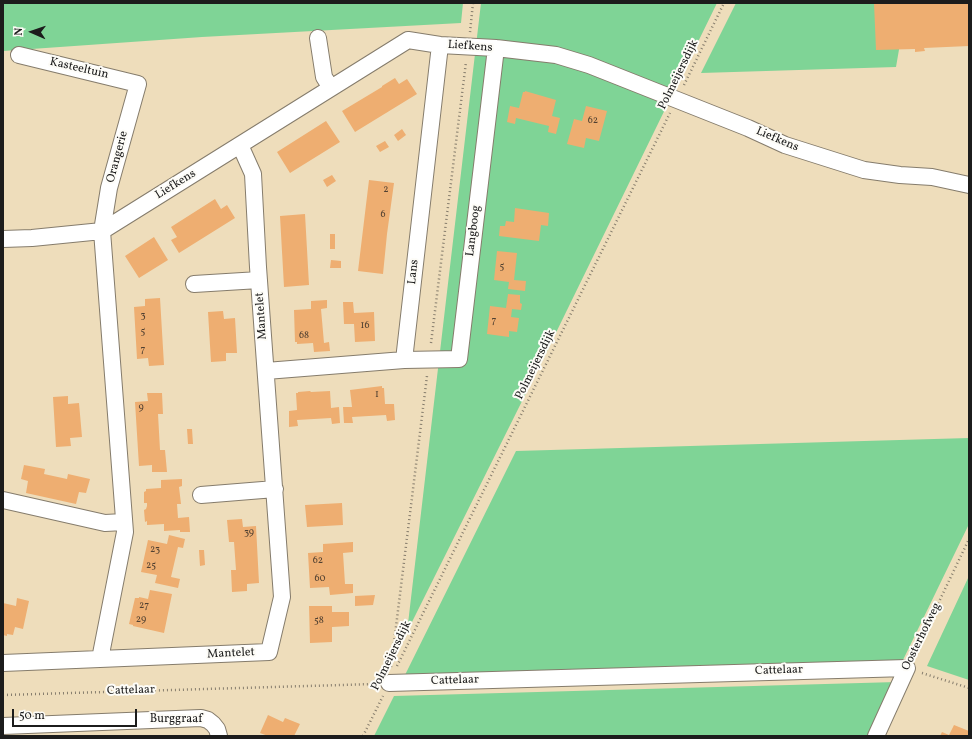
<!DOCTYPE html>
<html>
<head>
<meta charset="utf-8">
<style>
  body { margin:0 }
  #map { position:relative; width:972px; height:739px; overflow:hidden; background:#edb; font-family:Vollkorn,serif }
  canvas { display:block }
  .frame { position:absolute; inset:0; border:4px solid #1c1c1c; pointer-events:none }
  .north { position:absolute; left:12px; top:12px; width:40px; height:40px; -webkit-text-stroke:3px #fdfcf7; paint-order:stroke; rotate:272deg; font-size:11px; font-weight:700; line-height:16px; text-align:center; color:#1c1c1c }
  .north::after { content:''; display:block; margin:auto; width:14px; height:18px; background:#1c1c1c; clip-path:polygon(50% 0,100% 100%,50% 72%,0 100%) }
  .scale { position:absolute; left:12px; top:709px; width:125px; height:18px; box-sizing:border-box; border:2px solid #1c1c1c; border-top:0; padding-left:5px; font-size:12px; line-height:14px; white-space:nowrap; color:#1c1c1c; -webkit-text-stroke:3px #fdfcf7; paint-order:stroke }
</style>
</head>
<body>
<div id="map">
<canvas width="972" height="739"></canvas>
<div class="frame"></div>
<div class="north">N</div>
<div class="scale">50 m</div>
</div>
<script>
const ctx = document.querySelector('canvas').getContext('2d');
ctx.lineJoin = 'round';
function fillPath(path, color) { ctx.fillStyle = color; ctx.fill(path, 'evenodd'); }
const poly = rows => new Path2D(rows.map(r => 'M' + r).join(''));
function trace(path, color, width, dash) { ctx.strokeStyle = color; ctx.lineWidth = width; ctx.lineCap = dash ? 'butt' : 'round'; ctx.setLineDash(dash || []); ctx.stroke(path); }
function label(font, color, halo, rows, align = 'center') {
  ctx.font = font + ' Vollkorn,serif'; ctx.lineWidth = 4; ctx.setLineDash([]); ctx.textBaseline = 'middle'; ctx.strokeStyle = halo; ctx.fillStyle = color; for (const [text, x, y, turn = 0] of rows) {
    ctx.save(); ctx.translate(x, y); ctx.rotate((+turn || 0) * Math.PI / 180); ctx.textAlign = isNaN(turn) ? turn : align; if (halo) ctx.strokeText(text, 0, 0); ctx.fillText(text, 0, 0); ctx.restore();
  }
}
fillPath(poly([
  [3,3,463,3,461,23,202,37,3,51],
  [481,3,717,3,548,349,407,632],
  [736,3,907,3,896,67,701,73],
  [969,438,969,524,903,660,404,677,516,451],
  [969,576,969,680,927,666],
  [897,682,871,736,374,736,394,696]
]), '#7fd496');
fillPath(poly([
  [874,3,969,3,969,46,924,48,925,51,915,52,915,49,876,50],
  [395,78,399,84,407,79,417,94,355,132,342,111,382,87,382,86],
  [525,91,556,100,552,116,560,118,556,134,548,132,549,126,516,118,515,124,507,122,510,106,519,108,523,92,525,92],
  [586,106,607,111,599,141,586,138,584,148,567,144,574,119,582,121],
  [326,121,340,142,290,173,277,152],
  [402,129,406,135,398,141,394,135],
  [385,141,389,147,380,152,376,146],
  [332,175,336,181,327,187,323,180],
  [369,180,394,183,387,234,383,274,358,271],
  [215,199,221,209,227,205,235,218,179,253,171,240,177,237,171,227],
  [515,208,549,213,548,226,541,225,539,241,499,236,500,226,505,226,506,221,514,222],
  [305,214,309,285,284,287,280,216],
  [330,234,335,234,335,249,330,249],
  [154,237,168,260,139,278,125,256],
  [497,251,517,253,514,280,526,281,525,291,508,289,509,282,494,280],
  [331,260,341,261,341,268,330,268],
  [508,294,520,295,520,303,522,304,521,310,512,309,511,317,519,318,517,332,509,331,509,337,487,334,490,306,506,308],
  [160,298,164,365,149,366,148,358,137,359,134,307,145,306,145,299],
  [327,300,327,308,321,309,324,343,329,342,330,351,314,352,313,343,297,344,297,342,295,342,294,310,311,309,311,301],
  [343,302,353,302,354,313,374,312,375,341,355,342,354,324,344,324],
  [223,311,224,319,235,318,237,353,226,353,226,361,211,362,208,312],
  [382,386,382,388,384,388,385,404,394,404,395,420,387,421,386,415,352,417,353,423,344,423,343,407,352,407,350,390],
  [310,391,311,392,330,391,331,408,339,407,340,423,332,424,331,418,297,420,298,426,289,427,289,411,297,410,296,393,298,393,298,392],
  [147,393,162,393,163,414,158,414,160,450,165,450,167,472,152,472,152,465,139,466,135,402,148,401],
  [68,396,68,404,79,403,82,437,70,438,71,446,56,447,53,397],
  [187,429,192,429,193,444,188,444],
  [24,465,45,469,44,474,67,479,68,474,90,479,86,493,79,492,76,504,26,493,28,481,21,479],
  [182,479,182,486,179,487,181,504,177,504,178,518,189,517,190,532,180,532,180,530,164,531,164,524,147,525,147,521,145,522,144,510,146,509,147,506,147,503,144,503,144,492,146,491,146,489,161,488,161,480],
  [342,503,343,525,307,527,305,505],
  [242,519,243,527,256,526,259,583,247,584,247,591,232,592,231,570,236,570,234,542,229,542,227,520],
  [169,535,185,539,183,548,178,547,171,577,180,579,178,588,155,583,157,575,141,572,148,540,167,544],
  [353,542,353,552,343,553,345,584,353,584,353,593,330,595,329,587,310,588,308,553,323,552,323,544],
  [199,550,204,550,205,565,200,566],
  [150,590,172,594,164,633,133,626,133,625,129,624,135,598,139,598,139,597,148,599],
  [375,595,373,605,355,606,355,596],
  [17,598,29,601,23,629,15,627,13,635,7,634,7,636,3,635,3,603,16,606],
  [309,606,332,606,332,612,349,612,349,626,332,627,332,642,310,643],
  [268,715,283,722,285,718,300,724,294,736,268,736,260,733],
  [954,725,969,731,969,736,940,736,942,732,949,735]
]), '#eeae71');
const street = poly([
  [318,38,324,77,331,88],
  [19,55,138,84,109,188,102,231,125,532,100,659],
  [3,239,32,238,102,231,408,40,440,45,496,48,556,55,589,65,748,128,785,145,864,170,900,175,932,177,969,185],
  [194,284,259,280],
  [404,360,459,359,496,48],
  [266,371,404,360,440,45],
  [201,495,275,489],
  [3,500,105,523,124,522],
  [3,663,269,652,282,597,258,267,253,174,240,145],
  [389,683,907,668,876,736],
  [3,726,201,718,208,720,213,724,217,729,219,736]
]);
trace(street, '#857c6c', 18);
trace(poly([
  [470,32,473,3],
  [684,85,724,3],
  [431,343,466,62],
  [914,654,969,539],
  [397,666,670,113],
  [391,667,427,376],
  [922,673,969,688],
  [3,695,375,684],
  [363,736,383,696]
]), '#857c6c', 2.5, [1, 3]);
trace(street, '#fff', 16);
label('10px', '#504031', null, [
  ["62",593,121],
  ["2",386,190],
  ["6",383,215],
  ["5",502,267],
  ["3",143,316],
  ["7",494,321],
  ["16",365,326],
  ["5",143,332],
  ["68",304,336],
  ["7",143,350],
  ["1",377,395],
  ["9",141,408],
  ["39",249,533],
  ["23",155,550],
  ["62",318,561],
  ["25",151,566],
  ["60",320,579],
  ["27",144,606],
  ["29",141,620],
  ["58",319,621]
]);
label('12px', '#1c1c1c', '#fdfcf7', [
  ["Liefkens",470,47,4],
  ["Kasteeltuin",79,69,13],
  ["Polmeijersdijk",679,75,-64],
  ["Liefkens",777,140,23],
  ["Orangerie",118,157,-75],
  ["Liefkens",176,185,-32],
  ["Langboog",474,231,-83],
  ["Lans",414,272,-84],
  ["Mantelet",262,316,-94],
  ["Polmeijersdijk",536,365,-64],
  ["Oosterhofweg",922,637,-64],
  ["Mantelet",231,654,-3],
  ["Polmeijersdijk",392,656,-64],
  ["Cattelaar",779,671,-2],
  ["Cattelaar",455,681,-2],
  ["Cattelaar",131,691,-2],
  ["Burggraaf",176,720]
]);
</script>
</body>
</html>
